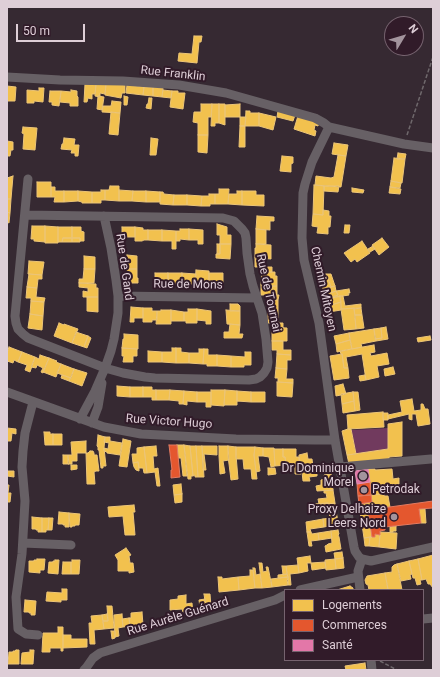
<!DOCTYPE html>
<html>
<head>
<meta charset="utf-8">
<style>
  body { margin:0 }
  #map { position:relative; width:440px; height:677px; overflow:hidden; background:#362932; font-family:Roboto,sans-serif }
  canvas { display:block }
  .frame { position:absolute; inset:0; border:8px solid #deced7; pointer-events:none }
  .legend { position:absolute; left:284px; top:589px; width:140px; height:72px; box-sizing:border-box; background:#311b29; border:1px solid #76636f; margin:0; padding:5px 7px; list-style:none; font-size:12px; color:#deced7 }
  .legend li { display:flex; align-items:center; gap:8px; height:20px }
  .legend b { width:20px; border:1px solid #76636f }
  .north { position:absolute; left:384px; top:16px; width:40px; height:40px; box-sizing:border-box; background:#311b29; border:1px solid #76636f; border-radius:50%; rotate:52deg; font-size:11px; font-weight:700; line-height:16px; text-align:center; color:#deced7 }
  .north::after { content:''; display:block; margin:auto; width:14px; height:18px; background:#a3949d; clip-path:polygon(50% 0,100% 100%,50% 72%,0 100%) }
  .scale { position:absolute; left:16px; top:24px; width:69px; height:18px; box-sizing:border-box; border:2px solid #deced7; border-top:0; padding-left:5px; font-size:12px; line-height:14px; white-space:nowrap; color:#deced7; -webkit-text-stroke:3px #311b29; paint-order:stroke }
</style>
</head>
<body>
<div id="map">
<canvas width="440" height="677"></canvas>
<div class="frame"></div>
<ul class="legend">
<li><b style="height:11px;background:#f2c14e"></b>Logements</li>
<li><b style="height:11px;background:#e4572e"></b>Commerces</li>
<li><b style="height:11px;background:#e377a8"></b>Santé</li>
</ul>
<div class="north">N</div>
<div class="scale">50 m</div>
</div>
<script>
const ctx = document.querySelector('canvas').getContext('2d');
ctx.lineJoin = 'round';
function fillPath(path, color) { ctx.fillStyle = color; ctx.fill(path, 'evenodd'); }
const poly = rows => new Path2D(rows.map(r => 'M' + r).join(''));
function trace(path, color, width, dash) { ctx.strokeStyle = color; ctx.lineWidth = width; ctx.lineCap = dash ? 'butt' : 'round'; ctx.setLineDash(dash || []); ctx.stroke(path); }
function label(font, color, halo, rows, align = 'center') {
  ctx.font = font + ' Roboto,sans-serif'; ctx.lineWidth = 4; ctx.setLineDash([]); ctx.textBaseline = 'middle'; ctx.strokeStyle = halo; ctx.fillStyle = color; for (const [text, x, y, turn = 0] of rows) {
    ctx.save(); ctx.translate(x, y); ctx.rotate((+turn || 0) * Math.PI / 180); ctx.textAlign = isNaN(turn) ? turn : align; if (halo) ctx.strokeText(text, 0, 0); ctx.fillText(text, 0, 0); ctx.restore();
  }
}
fillPath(poly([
  [388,428,389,449,356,455,351,430]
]), '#713a5e');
const homes = poly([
  [194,36,202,36,201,42,199,42,197,63,178,61,179,53,192,54,194,36],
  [85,84,96,84,95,94,92,94,92,99,88,98,87,102,84,102,85,84],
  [96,84,106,84,105,94,100,93,100,97,95,96,96,84],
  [106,84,125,85,125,93,122,93,121,98,105,95,106,84],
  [127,85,144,87,143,95,126,93,127,85],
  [7,86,16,87,15,101,7,101,7,86],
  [144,87,153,87,153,96,143,95,144,87],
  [153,87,163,88,162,97,153,96,153,87],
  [39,88,44,88,43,102,34,101,34,103,27,103,27,90,39,91,39,88],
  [71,90,77,91,77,96,78,97,78,106,70,106,70,103,60,102,61,91,71,92,71,90],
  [163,90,172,91,171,98,162,97,163,90],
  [50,91,61,91,59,106,52,105,52,102,49,102,50,91],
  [172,91,178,91,178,93,185,93,183,109,170,107,172,91],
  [98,96,104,97,102,110,97,109,98,96],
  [124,96,128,97,127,105,124,105,124,96],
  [149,98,152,98,151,109,146,108,147,104,148,104,149,98],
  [112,101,121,102,120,113,102,112,103,106,111,106,112,101],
  [201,104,212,104,211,117,208,117,208,135,198,135,198,123,193,122,194,112,201,112,201,104],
  [212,104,219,104,219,123,215,123,215,126,211,126,212,104],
  [219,104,225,104,225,125,219,123,219,104],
  [240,104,240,117,225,117,225,105,240,104],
  [246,111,250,111,250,113,259,113,259,126,245,126,246,111],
  [278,111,295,115,293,121,277,117,278,111],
  [111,112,120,113,118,135,109,134,111,112],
  [259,113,276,117,273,130,259,126,259,113],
  [298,116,319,123,318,126,315,125,314,130,316,131,315,136,294,129,298,116],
  [240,117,246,117,245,126,240,126,240,117],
  [240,126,245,126,245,147,239,147,240,126],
  [23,127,37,128,35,150,23,149,24,134,22,133,23,127],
  [198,135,208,135,207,153,198,152,198,135],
  [64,138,75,139,74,145,79,145,78,156,75,156,75,153,71,153,72,150,61,149,62,144,63,144,64,138],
  [151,138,158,139,156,155,150,155,151,138],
  [7,141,13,142,13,150,11,150,10,156,7,156,7,141],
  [334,143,348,145,346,156,332,154,334,143],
  [398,153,406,154,405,159,397,159,398,153],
  [338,155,346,156,341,187,315,185,316,176,331,178,334,177,338,155],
  [282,156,293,157,293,163,291,164,291,172,280,171,282,156],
  [394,158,405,159,402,183,391,181,394,158],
  [13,176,11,199,7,199,7,178,13,176],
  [391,181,401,183,400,188,390,187,391,181],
  [37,182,51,182,51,197,37,197,37,182],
  [314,185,324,186,323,215,313,214,314,185],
  [110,186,119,186,119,201,105,200,105,190,109,190,110,186],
  [324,186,339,186,338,192,324,191,324,186],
  [51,187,55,187,55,191,64,191,64,202,54,202,55,197,51,197,51,187],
  [390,187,401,189,400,194,389,193,390,187],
  [352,188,364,190,363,193,352,192,352,188],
  [219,189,229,189,228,204,215,204,215,194,219,194,219,189],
  [101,190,105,190,105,200,101,200,101,203,92,203,92,192,101,192,101,190],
  [119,190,133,191,132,201,119,201,119,190],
  [64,191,78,191,78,201,64,202,64,191],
  [78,191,92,192,92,203,82,203,82,202,78,201,78,191],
  [133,191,146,191,146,202,132,201,133,191],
  [146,191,160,192,160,202,146,202,146,191],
  [237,191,242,191,242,205,228,204,229,194,237,194,237,191],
  [242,191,256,191,256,195,264,195,264,206,242,205,242,191],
  [160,192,163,192,164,194,174,195,173,205,160,204,160,192],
  [209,194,215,194,215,204,210,204,210,206,201,206,202,196,209,196,209,194],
  [174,195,187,195,187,205,173,205,174,195],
  [187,195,202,196,201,206,187,205,187,195],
  [7,199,11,199,10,213,7,212,7,199],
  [323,210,329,211,329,216,331,216,330,227,328,227,328,234,317,233,318,227,312,226,313,214,323,215,323,210],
  [7,212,10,213,9,223,7,222,7,212],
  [257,216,274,217,274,221,270,221,270,230,256,229,257,216],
  [217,224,227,227,227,235,231,235,231,244,220,244,220,235,217,235,217,224],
  [345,225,350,225,349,233,344,233,345,225],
  [32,226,45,226,45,242,34,241,34,239,31,239,32,226],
  [45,226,58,227,58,243,45,243,45,226],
  [58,227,72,227,72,238,63,238,62,242,58,242,58,227],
  [72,227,81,227,81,231,84,232,84,241,80,241,80,238,72,238,72,227],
  [122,227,135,227,135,237,122,237,122,227],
  [135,227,143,228,143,230,148,230,148,240,144,240,142,241,135,241,135,227],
  [180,229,189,229,189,240,180,239,180,241,176,241,176,231,180,231,180,229],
  [189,229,203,230,203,244,198,244,198,240,189,240,189,229],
  [256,229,266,230,266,244,256,244,256,229],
  [148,230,162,230,162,241,148,240,148,230],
  [162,230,176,231,176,249,172,249,172,241,162,241,162,230],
  [63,238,72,238,72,242,62,242,63,238],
  [72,238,80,238,80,242,72,242,72,238],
  [382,238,389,247,379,255,372,245,382,238],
  [362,241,370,253,357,262,355,259,351,262,344,253,362,241],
  [217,244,220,244,220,254,217,254,217,244],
  [220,244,231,244,230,259,216,258,216,254,220,254,220,244],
  [256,244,271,245,271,259,255,258,255,248,256,248,256,244],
  [373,246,375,249,370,252,368,249,373,246],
  [127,255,137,256,137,269,127,269,127,255],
  [84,256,95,257,95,269,84,269,84,256],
  [255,258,265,259,265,267,272,267,272,272,262,272,262,267,255,267,255,258],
  [29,261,44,262,42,275,28,274,29,261],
  [84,269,95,269,94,283,79,283,79,279,83,279,84,269],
  [127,269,137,269,137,278,138,278,138,283,129,283,129,278,127,278,127,269],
  [196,270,209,271,209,283,205,283,205,285,195,284,196,270],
  [262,272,275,272,275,276,277,276,277,286,261,285,262,272],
  [155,273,168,273,168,284,159,283,159,282,155,282,155,273],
  [168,273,182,273,182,283,178,283,178,284,168,284,168,273],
  [182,273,196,274,195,284,186,284,186,283,182,283,182,273],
  [209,273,223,273,223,283,209,283,209,273],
  [29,274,42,275,42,279,38,279,37,288,27,287,29,274],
  [326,274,331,274,335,286,331,287,326,274],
  [328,278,331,287,323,289,320,279,328,278],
  [79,283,96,284,96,288,98,288,98,297,83,297,83,291,88,292,88,288,79,287,79,283],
  [261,285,272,286,272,295,279,295,278,300,268,300,268,295,261,295,261,285],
  [272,286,277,286,277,295,272,295,272,286],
  [335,286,336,291,324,295,323,289,335,286],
  [27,287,37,288,36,297,45,298,44,302,31,301,31,298,26,298,27,287],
  [349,289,350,293,348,293,349,295,330,298,338,295,336,291,349,289],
  [336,291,338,295,325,299,324,295,336,291],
  [340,296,343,296,345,306,361,304,361,308,341,309,340,296],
  [340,296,341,302,328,306,327,299,340,296],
  [87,297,98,297,98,312,87,311,87,297],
  [268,300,278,300,278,314,268,313,268,300],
  [31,301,44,302,43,316,30,314,31,301],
  [341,302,341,310,329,312,328,306,341,302],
  [230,304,238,304,240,306,240,311,230,311,230,304],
  [131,307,143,308,143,318,134,318,134,322,130,322,131,307],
  [143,308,152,308,152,311,157,311,157,320,152,320,152,322,143,322,143,308],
  [354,308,356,329,344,330,341,309,354,308],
  [361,308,362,315,355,315,354,309,361,308],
  [188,309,197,309,197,323,186,323,186,321,184,321,184,312,188,312,188,309],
  [197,309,211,311,211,324,206,324,206,321,197,320,197,309],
  [161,310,171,310,171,324,156,324,157,311,161,311,161,310],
  [171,310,184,312,184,321,171,321,171,310],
  [226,310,240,311,240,325,227,324,226,310],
  [268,313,278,314,278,323,283,323,283,328,273,327,273,323,268,323,268,313],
  [30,314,43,316,42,330,28,328,30,314],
  [355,315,362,315,364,328,356,329,355,315],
  [59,323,64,325,64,324,78,329,72,343,54,336,59,323],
  [230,324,240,325,239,334,243,334,242,338,224,338,224,332,229,332,230,324],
  [273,327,287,328,287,341,272,341,272,331,273,331,273,327],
  [386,327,388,339,376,341,375,339,382,338,381,328,386,327],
  [381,328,382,338,375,339,374,329,381,328],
  [374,329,376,341,361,344,362,347,352,349,349,333,374,329],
  [76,332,88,336,84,347,72,343,76,332],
  [349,333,350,340,336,344,334,336,349,333],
  [124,334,138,335,138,349,122,348,123,339,124,339,124,334],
  [88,336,91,338,87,348,84,347,88,336],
  [430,336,431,340,418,342,417,338,430,336],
  [350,340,352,349,337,352,336,344,350,340],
  [272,341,283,341,283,350,291,350,291,355,277,354,277,350,272,350,272,341],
  [374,345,375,352,370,353,371,356,387,353,389,364,377,366,379,377,366,380,362,354,346,357,348,368,344,368,342,354,341,354,340,351,374,345],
  [9,347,22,352,18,362,14,360,13,363,7,361,7,353,9,347],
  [122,348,137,349,137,356,133,356,133,362,123,362,124,356,122,356,122,348],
  [172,348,176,348,176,363,162,362,162,352,172,352,172,348],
  [176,348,181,348,181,352,189,353,189,363,176,363,176,348],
  [199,349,204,349,203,364,189,363,189,353,199,353,199,349],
  [204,349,208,349,208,355,217,355,217,366,207,366,207,364,203,364,204,349],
  [148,351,162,352,162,362,148,362,148,351],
  [22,352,35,357,30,372,25,370,27,365,18,362,22,352],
  [245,352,251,352,251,365,244,365,244,367,231,367,231,356,245,357,245,352],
  [277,354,291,355,291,360,287,360,287,369,276,368,277,354],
  [342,354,344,368,348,368,349,378,334,380,330,356,342,354],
  [40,355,49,358,43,373,41,372,43,368,37,365,36,368,31,367,35,357,39,359,40,355],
  [217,355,231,356,231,367,217,366,217,355],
  [49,358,57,361,56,362,61,364,56,377,43,372,49,358],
  [61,364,74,369,71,378,57,373,61,364],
  [393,367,395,374,385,376,384,369,393,367],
  [276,368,287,369,286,379,293,379,293,383,278,382,278,378,275,378,276,368],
  [74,369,87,373,82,386,69,381,74,369],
  [62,375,71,378,69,381,61,378,62,375],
  [365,375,366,380,360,381,359,376,365,375],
  [277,382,293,383,292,397,277,396,277,382],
  [343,384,346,394,336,396,335,386,343,384],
  [117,386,130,387,130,397,117,396,117,386],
  [130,387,143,387,143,397,130,397,130,387],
  [143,387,152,387,152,390,156,390,156,400,152,400,152,397,143,397,143,387],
  [156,390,170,390,169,400,156,400,156,390],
  [170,390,184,391,183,404,179,404,179,401,169,400,170,390],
  [211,390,225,390,224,406,211,405,211,390],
  [225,390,237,391,237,405,224,405,225,390],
  [184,391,197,392,197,402,187,401,187,405,183,404,184,391],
  [237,391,251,392,251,402,237,401,237,391],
  [197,392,211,392,211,407,206,407,206,402,197,402,197,392],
  [251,392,265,392,265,402,251,402,251,392],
  [353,392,354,401,342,404,341,394,353,392],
  [353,392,358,392,360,410,355,411,353,392],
  [412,399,414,411,421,410,421,404,423,404,425,409,428,409,430,424,418,426,416,414,412,414,412,420,409,419,409,414,388,419,388,415,402,412,400,401,412,399],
  [354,401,355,411,343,413,342,404,354,401],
  [383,412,384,427,348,429,347,415,383,412],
  [383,413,388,413,388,420,383,420,383,413],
  [402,422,402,456,389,457,389,459,349,464,347,455,388,449,388,424,402,422],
  [7,428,16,429,16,434,12,433,11,441,7,441,7,428],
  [348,429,351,429,356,454,347,455,342,431,348,429],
  [44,432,50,432,50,434,53,434,53,445,45,445,44,432],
  [53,434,62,434,62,445,53,445,53,434],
  [98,435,105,437,104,448,106,466,103,466,103,468,101,468,99,450,98,450,98,447,97,446,98,435],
  [105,437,110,437,110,441,122,443,120,455,107,453,107,452,104,451,104,448,108,449,109,443,104,442,105,437],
  [123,439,131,441,127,467,119,466,123,439],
  [86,441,86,453,77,453,77,461,72,461,72,464,68,464,68,455,72,455,71,442,86,441],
  [177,445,184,445,187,476,183,476,181,458,178,458,177,445],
  [184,445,190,446,193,476,191,476,191,479,188,479,184,445],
  [156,446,157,456,153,456,154,469,158,468,160,486,157,486,155,472,147,473,144,447,156,446],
  [190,446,196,446,198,477,195,477,195,475,193,476,190,446],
  [196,446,202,446,204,477,198,477,196,446],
  [202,446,217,446,217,455,204,454,206,470,203,470,202,446],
  [219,446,228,446,229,460,223,461,225,473,220,474,219,456,219,446],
  [228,446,236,447,236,455,238,479,231,480,228,456,228,446],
  [144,447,147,473,144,473,143,468,139,468,138,462,133,463,132,454,137,454,137,448,144,447],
  [236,447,255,447,254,455,257,479,252,479,251,469,244,469,243,459,236,459,236,447],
  [255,447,263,448,263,456,258,456,260,471,256,472,254,455,255,447],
  [263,448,274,448,275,466,271,467,269,457,263,456,263,448],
  [274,449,283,449,283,457,285,457,286,465,275,466,274,449],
  [283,449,296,449,296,457,299,457,301,474,295,474,295,464,286,464,285,457,283,457,283,449],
  [90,451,93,451,94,453,94,455,97,455,99,471,96,471,94,472,95,484,87,484,86,453,88,453,90,451],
  [307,453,308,459,312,459,313,467,308,468,308,471,300,472,299,455,307,453],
  [63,455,68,455,69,464,63,464,63,455],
  [138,462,139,468,139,471,136,470,134,467,133,463,138,462],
  [71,465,77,465,77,469,71,470,71,465],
  [268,468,275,468,276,474,268,475,268,468],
  [368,469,375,469,375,470,392,469,393,479,399,478,399,484,387,486,386,483,385,484,385,485,378,486,378,490,383,489,384,494,371,495,368,469],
  [7,471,14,471,14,477,7,476,7,471],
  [308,471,309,473,317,472,317,476,309,477,310,481,303,481,302,472,308,471],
  [331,474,333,490,317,491,316,486,321,485,321,480,324,479,324,475,331,474],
  [386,483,387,486,391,485,392,490,384,492,383,489,378,490,378,486,385,485,385,484,386,483],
  [181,484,182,494,174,495,173,485,181,484],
  [7,485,9,485,8,493,11,493,10,502,7,502,7,485],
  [333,490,335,503,328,504,328,503,319,504,318,499,327,498,326,493,324,493,324,491,333,490],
  [182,494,182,502,175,503,174,495,182,494],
  [384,494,384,496,388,496,390,507,373,509,371,495,384,494],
  [372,502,373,510,360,511,359,504,372,502],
  [328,503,328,504,335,503,337,517,330,518,329,512,325,513,325,507,326,507,325,506,320,506,320,508,315,509,314,504,328,503],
  [134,505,135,512,133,512,135,535,125,535,123,516,109,517,108,507,134,505],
  [419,509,425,509,426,523,421,523,419,509],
  [368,510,372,537,364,538,360,511,368,510],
  [59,512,69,513,69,527,65,527,65,525,63,525,63,524,58,524,59,512],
  [69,513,80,514,79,525,75,525,75,526,72,526,72,527,70,527,69,513],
  [32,517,42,518,42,532,38,532,38,530,36,530,36,529,32,529,32,517],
  [337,517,338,524,324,527,323,519,337,517],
  [42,518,49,518,48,530,46,530,46,532,42,532,42,518],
  [49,518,53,518,52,530,48,530,49,518],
  [323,519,324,527,310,529,311,532,307,532,306,522,323,519],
  [396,526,396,531,393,531,393,532,390,532,390,527,396,526],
  [338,530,339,534,338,535,339,537,341,549,326,552,325,546,327,545,328,544,332,543,331,531,338,530],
  [331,531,332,538,319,540,318,533,331,531],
  [307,532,311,532,312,534,318,533,319,540,311,541,312,546,309,546,307,532],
  [380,532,397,533,396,549,379,547,380,532],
  [375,534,380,535,379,547,369,546,370,537,375,537,375,534],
  [370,537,369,546,365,546,364,538,370,537],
  [126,548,131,555,129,556,130,563,133,563,134,572,129,573,129,571,118,571,118,560,115,555,126,548],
  [342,552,343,558,335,559,334,553,342,552],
  [433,555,433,588,430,584,428,584,426,579,422,580,418,559,433,555],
  [310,556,311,563,307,563,308,571,299,573,297,558,310,556],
  [343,558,344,568,336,569,335,559,343,558],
  [37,559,45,559,44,570,40,570,40,573,29,572,29,561,34,561,34,560,37,560,37,559],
  [335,559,336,569,326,570,325,560,335,559],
  [418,559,422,580,420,580,421,584,417,585,415,578,413,578,409,561,418,559],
  [55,560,59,560,58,574,48,573,49,562,53,562,53,561,55,561,55,560],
  [72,560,80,560,79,574,71,574,71,562,72,562,72,560],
  [409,561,412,574,410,575,411,579,401,581,397,564,409,561],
  [63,562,71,562,71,574,62,574,63,562],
  [325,562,326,568,312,570,311,563,325,562],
  [259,563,262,563,263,572,267,571,266,567,268,567,272,587,262,588,259,563],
  [397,564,402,590,388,590,385,573,392,572,392,567,394,565,397,564],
  [298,565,299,573,290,574,291,585,288,585,287,580,288,579,286,566,298,565],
  [282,566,286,566,287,574,283,575,282,566],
  [253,568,255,568,256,575,260,574,262,588,255,588,253,568],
  [250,570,253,570,255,588,239,590,238,577,250,576,250,570],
  [385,573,388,589,383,590,369,590,368,585,366,584,365,580,367,576,385,573],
  [287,574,288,577,278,578,278,575,287,574],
  [218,577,222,577,222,579,238,577,239,590,219,592,218,577],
  [288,577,288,585,272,587,271,579,288,577],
  [350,586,353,588,353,590,337,590,350,586],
  [62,589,67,589,67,600,61,600,61,602,46,601,47,592,62,593,62,589],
  [204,594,210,594,211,607,206,608,204,594],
  [186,595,186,604,192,603,193,614,188,615,187,611,183,612,182,609,170,610,170,600,178,599,178,596,186,595],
  [205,599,206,608,200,608,199,600,205,599],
  [25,600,36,601,35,615,31,615,31,613,29,613,29,612,24,612,25,600],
  [107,606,112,606,114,628,104,629,103,621,108,621,107,606],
  [142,612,143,625,130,626,129,618,131,618,131,613,142,612],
  [107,614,108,621,103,621,102,615,107,614],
  [122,614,123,627,118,628,119,636,115,637,114,615,122,614],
  [102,615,104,629,94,630,95,644,90,644,89,623,92,623,91,616,102,615],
  [129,618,130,626,123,627,122,619,129,618],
  [58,627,63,627,63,651,61,651,61,648,50,648,50,652,42,652,43,633,58,633,58,627],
  [111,631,115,631,115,638,112,639,111,631],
  [63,635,71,635,71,639,87,639,87,647,63,648,63,635],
  [16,650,19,650,19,664,8,664,9,652,13,652,13,651,15,651,16,650],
  [30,650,34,650,33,664,21,664,22,653,30,652,30,650],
  [365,663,366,670,346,670,345,666,365,663]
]);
fillPath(homes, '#f2c14e');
trace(homes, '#ecc577', 1);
const shops = poly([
  [169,445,177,445,180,477,171,478,171,470,172,470,169,445],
  [370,482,371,495,358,496,357,484,370,482],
  [371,495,372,502,359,504,358,496,371,495],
  [433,501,433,508,419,509,421,523,385,527,385,530,380,531,380,535,375,534,375,537,372,537,368,510,433,501]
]);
fillPath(shops, '#e4572e');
trace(shops, '#e27b61', 1);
const health = poly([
  [368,469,370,482,357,484,355,471,368,469]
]);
fillPath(health, '#e377a8');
trace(health, '#e291b6', 1);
trace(poly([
  [407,135,433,57],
  [380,661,397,670]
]), '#6f686c', 1.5, [4, 2]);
trace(poly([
  [7,77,60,80,123,81,179,85,226,93,315,118,324,123,329,127,404,144,433,148],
  [329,127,312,162,305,184,303,193,302,238,304,260,319,323,335,440,354,547,355,551,359,557,362,559,371,561,433,547],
  [25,215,223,218,234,221,242,229,245,233,246,238,247,253,250,274,253,286,262,313,266,339,268,362,267,368,264,373,260,377,256,379,249,380,155,378,145,377,123,373,105,368,28,338,23,334,18,329,16,323,15,316,28,179],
  [118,296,257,298],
  [7,392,104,427,141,434,236,439,315,440,335,440],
  [33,402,25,433,23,451,22,467,25,501,22,554,16,597,18,629,26,634,38,635],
  [80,419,95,391,105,368,111,351,114,339,118,313,118,296,116,280,111,248,104,216],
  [92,423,98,407,102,383],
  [340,467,431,459],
  [23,543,71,545],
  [300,590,358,577],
  [360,590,358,571,362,559],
  [423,619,433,618],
  [371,660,372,670],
  [84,670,86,668,93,658,100,653,275,600,285,595]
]), '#676065', 9);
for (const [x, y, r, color] of [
  [363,476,5,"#a3949d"],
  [364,490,4,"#a3949d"],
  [394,517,4,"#a3949d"]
]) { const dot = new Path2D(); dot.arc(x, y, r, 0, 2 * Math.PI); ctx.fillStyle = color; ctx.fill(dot); trace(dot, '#311b29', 1.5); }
label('12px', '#deced7', '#311b29', [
  ["Rue Franklin",173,74,6],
  ["Rue de Gand",124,267,82],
  ["Rue de Mons",188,285,1],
  ["Chemin Mitoyen",323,289,78],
  ["Rue de Tournai",268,293,78],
  ["Rue Victor Hugo",169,422,4],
  ["Rue Aurèle Guénard",178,617,-17]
]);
label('12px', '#deced7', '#311b29', [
  ["Dr Dominique",354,469],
  ["Morel",354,483],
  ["Petrodak",372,490,"left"],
  ["Proxy Delhaize",386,510],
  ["Leers Nord",386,524]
], 'right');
</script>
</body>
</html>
